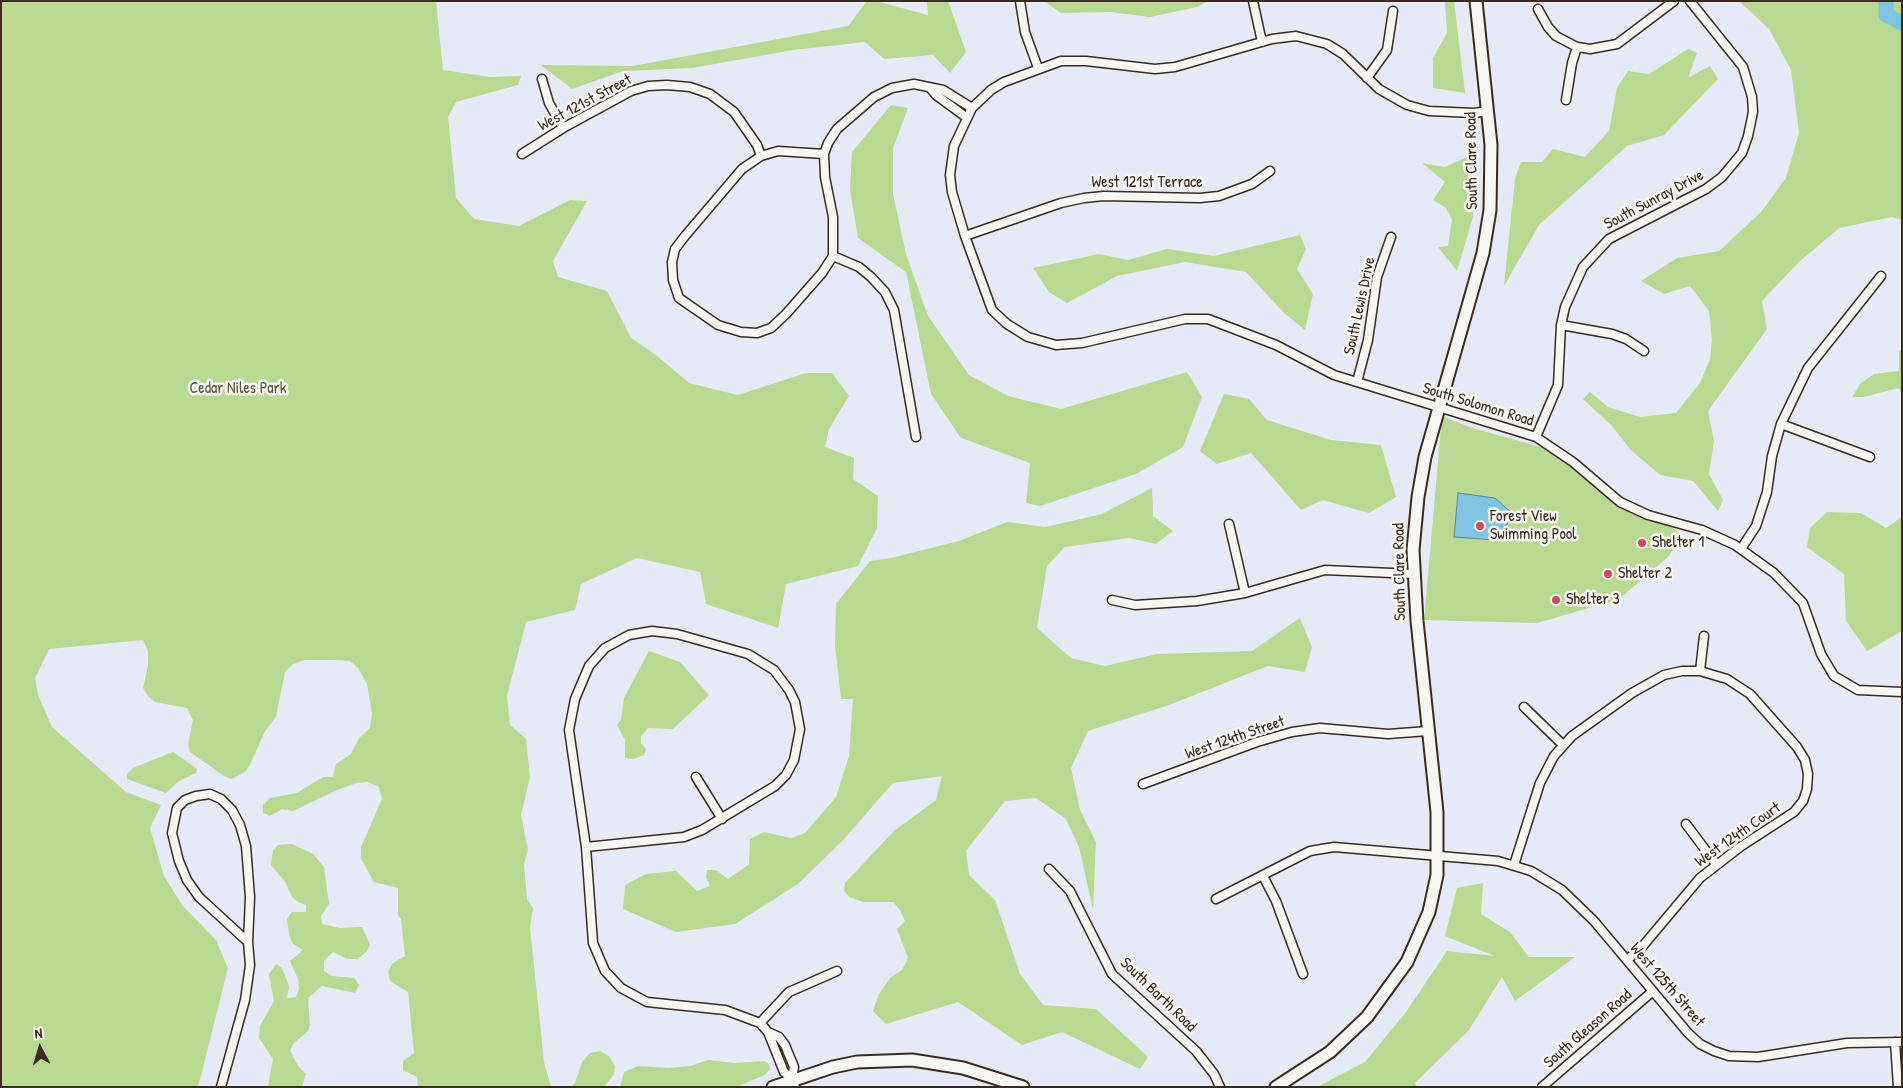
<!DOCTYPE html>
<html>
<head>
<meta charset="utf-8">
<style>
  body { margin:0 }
  #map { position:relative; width:1903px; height:1088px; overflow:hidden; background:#e6eaf6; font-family:"Patrick Hand",sans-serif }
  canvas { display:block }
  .frame { position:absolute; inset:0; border:2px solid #3b2a1e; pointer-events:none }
  .north { position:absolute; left:15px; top:1023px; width:50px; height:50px; -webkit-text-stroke:4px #f6f6f2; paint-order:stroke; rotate:354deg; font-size:14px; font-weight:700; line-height:20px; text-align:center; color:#3b2a1e }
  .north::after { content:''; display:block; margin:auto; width:18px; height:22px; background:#3b2a1e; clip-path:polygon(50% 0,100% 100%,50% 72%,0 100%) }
</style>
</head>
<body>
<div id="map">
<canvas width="1903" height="1088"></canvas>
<div class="frame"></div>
<div class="north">N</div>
</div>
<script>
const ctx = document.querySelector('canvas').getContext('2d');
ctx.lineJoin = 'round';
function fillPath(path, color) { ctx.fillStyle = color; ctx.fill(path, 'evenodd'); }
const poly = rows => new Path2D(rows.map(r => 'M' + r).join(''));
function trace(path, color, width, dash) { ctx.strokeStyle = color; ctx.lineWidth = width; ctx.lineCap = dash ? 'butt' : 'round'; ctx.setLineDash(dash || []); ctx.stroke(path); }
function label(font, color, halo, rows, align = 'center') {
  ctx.font = font + ' "Patrick Hand",sans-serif'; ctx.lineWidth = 5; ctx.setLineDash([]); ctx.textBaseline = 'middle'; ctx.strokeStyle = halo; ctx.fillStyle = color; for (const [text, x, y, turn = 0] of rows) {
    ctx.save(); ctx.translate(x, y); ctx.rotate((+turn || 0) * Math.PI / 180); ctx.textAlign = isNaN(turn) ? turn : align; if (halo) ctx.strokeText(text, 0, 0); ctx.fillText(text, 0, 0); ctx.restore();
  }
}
fillPath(poly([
  [1,1,436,1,443,70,490,77,521,76,518,85,456,102,448,117,456,198,474,219,519,226,570,200,587,201,553,261,558,277,607,291,631,338,656,355,689,383,738,395,806,373,832,373,849,396,829,429,825,447,854,458,853,479,878,496,877,528,858,566,786,584,778,628,706,604,700,572,637,558,581,584,575,610,526,622,507,696,510,725,526,739,530,777,521,815,528,850,524,864,527,899,533,908,530,927,544,1062,551,1087,418,1087,417,1077,403,1070,403,1061,414,1053,408,992,390,981,388,971,393,963,405,956,401,919,398,916,398,888,374,882,361,859,361,847,382,799,379,787,368,782,357,783,337,790,293,811,282,809,270,816,263,813,263,805,270,798,297,793,323,777,333,777,336,764,351,754,359,738,370,728,372,714,367,684,358,668,350,661,334,660,305,660,293,664,285,672,276,717,265,731,250,765,245,772,231,779,224,776,190,752,188,744,193,720,187,708,155,702,148,696,143,688,148,666,148,651,143,640,49,649,35,678,38,695,52,727,126,792,161,805,150,828,164,876,182,905,216,940,228,968,198,1087,1,1087],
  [867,1,876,1,928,15,927,1,948,1,966,52,950,73,933,55,884,59,865,42,793,50,692,68,623,71,572,89,541,65,633,66,848,26],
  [1044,1,1208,1,1197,7,1150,17,1110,12,1061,13],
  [1445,1,1454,1,1465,93,1433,88,1433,58,1447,33],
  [1739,1,1902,1,1902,220,1892,217,1839,228,1799,262,1762,301,1767,329,1708,411,1714,441,1709,474,1723,500,1718,511,1693,481,1660,475,1631,450,1611,425,1583,399,1590,392,1608,407,1640,417,1676,413,1700,383,1710,359,1712,339,1709,311,1690,286,1664,294,1641,281,1677,258,1719,251,1761,212,1786,178,1799,133,1791,70,1769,29],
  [1688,49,1697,53,1688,78,1710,66,1718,79,1664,135,1627,146,1539,225,1504,286,1515,179,1521,162,1542,162,1553,149,1585,157,1609,131,1617,88,1628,71,1649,74],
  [891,105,908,108,893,148,893,194,906,254,928,316,969,375,1008,396,1061,409,1187,372,1202,397,1183,447,1136,474,1040,506,1026,503,1030,463,961,438,931,394,906,272,858,238,850,190,852,152],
  [1476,153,1473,217,1457,271,1438,247,1448,246,1452,219,1446,208,1433,200,1445,182,1422,163,1445,167],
  [1300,235,1306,249,1297,269,1313,294,1305,330,1284,313,1246,272,1185,262,1117,276,1067,303,1049,292,1033,268,1099,254,1128,260,1167,249,1214,256],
  [1902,348,1902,392,1898,388,1864,397,1852,397,1860,384,1874,374,1899,371,1899,352],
  [1224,394,1249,399,1267,420,1331,440,1381,445,1396,497,1369,513,1323,500,1301,510,1251,453,1217,464,1200,451],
  [1442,416,1469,427,1548,449,1682,534,1669,556,1624,595,1610,602,1537,623,1424,620],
  [1152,488,1153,516,1173,531,1156,544,1129,538,1065,547,1047,566,1037,628,1071,658,1105,666,1157,654,1252,651,1300,618,1312,647,1305,672,1268,666,1169,705,1088,731,1071,768,1080,810,1096,842,1093,909,1079,847,1066,819,1036,798,1005,801,966,851,969,875,995,900,1020,974,1043,1005,1096,1009,1148,1057,1140,1069,1062,1032,1022,1045,958,1002,886,1024,873,1011,879,994,890,978,902,970,908,958,897,929,905,921,900,910,893,902,863,902,849,897,844,891,845,883,894,831,936,800,942,776,893,783,844,839,798,884,735,924,676,932,623,909,625,885,646,874,676,871,697,891,710,886,706,877,707,870,716,870,728,879,749,864,750,839,764,832,791,838,805,833,836,797,849,756,853,699,841,699,835,645,836,604,870,561,891,558,959,541,1007,522,1046,527,1102,514],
  [1827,512,1861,513,1886,528,1902,517,1902,631,1867,651,1846,621,1844,574,1807,547,1810,528],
  [649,651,680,662,709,695,673,729,648,728,641,736,641,743,646,749,644,755,633,759,625,758,625,740,617,725,621,720,624,698],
  [173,752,197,769,196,773,179,781,166,793,127,779,127,774,133,768],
  [292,844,313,854,324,867,329,904,321,916,322,924,340,928,362,927,370,945,366,952,358,959,347,959,333,952,324,961,324,971,332,976,354,978,359,985,355,993,322,986,308,998,310,1025,308,1031,294,1043,290,1050,298,1066,306,1074,302,1087,268,1087,273,1059,259,1038,260,1026,274,1001,269,974,276,964,282,968,289,986,287,998,296,997,299,989,298,979,290,961,303,950,293,944,289,934,287,919,292,912,306,912,306,905,298,902,292,897,285,882,271,865,273,850,278,845],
  [1483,883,1481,914,1510,932,1529,957,1575,957,1515,1001,1502,977,1469,1030,1415,1083,1417,1087,1317,1087,1365,1062,1406,1012,1447,951,1495,956,1445,936,1457,888],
  [600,1051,609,1056,615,1066,614,1074,604,1087,571,1087,575,1083,582,1062,590,1053],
  [708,1060,735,1063,764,1061,769,1064,770,1069,765,1075,736,1087,620,1087,624,1072,638,1066,669,1068,690,1066]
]), '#b9d891');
const water = poly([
  [1458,493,1495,498,1514,515,1495,540,1454,537,1458,493]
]);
fillPath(water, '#7fc4e0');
trace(water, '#648692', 1);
trace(poly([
  [1886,1,1886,15,1902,23]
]), '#7fc4e0', 15);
const street = poly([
  [1020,1,1025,32,1038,68],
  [1253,1,1262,42],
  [1538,9,1548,27,1556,36,1577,47,1590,49,1617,44,1674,1],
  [1367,78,1387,50,1393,11],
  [542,79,549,103,563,128],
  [930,88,936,95,966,117],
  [1566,100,1572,63,1577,47],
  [1488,111,1474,113,1429,111,1407,105,1379,89,1343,54,1327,44,1296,36,1272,39,1175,67,1155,69,1086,61,1061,61,1004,82,991,90,972,108,954,146,950,175,952,192,965,236,992,310,1007,324,1028,337,1056,345,1082,343,1185,319,1208,319,1276,345,1334,375,1536,437,1573,462,1620,502,1648,515,1702,530,1735,545,1774,573,1803,603,1821,654,1834,676,1858,690,1902,692],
  [522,154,563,128,631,91,648,86,667,85,690,87,710,94,734,112,757,145,761,156,778,151,824,154,828,143,837,129,874,97,892,88,914,84,943,90,972,108],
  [761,156,742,169,685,236,675,249,672,262,673,280,679,298,718,325,741,332,757,333,771,328,786,314,822,273,833,256,833,217,825,177,824,154],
  [965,236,1061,203,1084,198,1104,196,1200,198,1219,196,1252,184,1270,171],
  [833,256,859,267,871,277,885,292,894,310,916,437],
  [1561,325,1612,334,1626,339,1644,351],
  [1357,382,1368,340,1377,277,1391,237],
  [1781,424,1870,457],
  [1536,437,1558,385,1561,325,1565,307,1583,267,1609,239,1706,189,1722,177,1742,153,1748,136,1753,112,1752,97,1743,67,1690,1],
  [1229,524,1245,593],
  [1741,549,1756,526,1767,492,1772,456,1781,424,1808,368,1881,276],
  [1112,600,1135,605,1197,601,1245,593,1325,570,1414,574],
  [1700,671,1704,636],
  [1524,707,1563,745],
  [696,777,722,819],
  [1143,784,1257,742,1292,732,1320,728,1388,734,1428,731],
  [1686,824,1716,864],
  [586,847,684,837,702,830,775,786,786,775,794,760,800,729,795,702,789,690,774,670,748,654,677,634,652,631,629,635,605,648,589,666,575,699,569,730,586,847,593,943,605,971,621,988,647,1002,725,1010,760,1023,768,1032,779,1037,785,1045,794,1067,792,1079],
  [1514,865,1540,783,1554,756,1572,736,1632,693,1664,675,1682,671,1700,671,1727,679,1750,694,1797,747,1805,760,1808,774,1807,789,1803,801,1794,812,1740,847,1700,878,1642,947,1627,960],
  [1049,869,1070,891,1112,974,1196,1051,1214,1074,1220,1087],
  [1263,876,1276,901,1303,974],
  [1216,899,1310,851,1334,847,1498,861,1531,871,1562,890,1594,921,1688,1033,1700,1044,1714,1051,1729,1056,1758,1057,1847,1043,1902,1042],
  [760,1023,789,992,837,971],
  [768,1032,784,1072,792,1079,795,1087],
  [1895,1042,1898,1087],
  [221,1087,245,1000,250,965,248,942,250,897,246,846,240,825,232,810,221,799,210,794,196,796,185,800,177,808,172,833,179,861,187,880,199,897,248,942],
  [1542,1087,1653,991]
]);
const secondary = poly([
  [773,1087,833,1067,857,1062,912,1060,963,1068,1023,1087],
  [1276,1087,1330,1052,1367,1017,1407,962,1429,912,1437,875,1437,812,1417,621,1413,550,1418,497,1425,457,1483,253,1490,210,1491,145,1476,1]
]);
trace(street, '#3b2a1e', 11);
trace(secondary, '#3b2a1e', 15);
trace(street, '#f6f6f2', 8);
trace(secondary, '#f6f6f2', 11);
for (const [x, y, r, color] of [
  [1480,526,5,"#d1495b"],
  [1642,543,5,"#d1495b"],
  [1608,574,5,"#d1495b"],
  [1556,600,5,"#d1495b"]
]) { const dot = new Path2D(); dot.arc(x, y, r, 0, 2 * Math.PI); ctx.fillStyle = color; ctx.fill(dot); trace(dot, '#f6f6f2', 2); }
label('16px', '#3b2a1e', '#f6f6f2', [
  ["West 121st Street",585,103,-28],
  ["South Clare Road",1472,161,-91],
  ["West 121st Terrace",1147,183],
  ["South Sunray Drive",1654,200,-28],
  ["South Lewis Drive",1360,306,-78],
  ["South Solomon Road",1478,405,17],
  ["South Clare Road",1400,572,-91],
  ["West 124th Street",1235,738,-19],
  ["West 124th Court",1738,835,-35],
  ["West 125th Street",1667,985,49],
  ["South Barth Road",1158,995,44],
  ["South Gleason Road",1588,1029,-41]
]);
label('16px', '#5a563b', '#f6f6f2', [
  ["Cedar Niles Park",238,389]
]);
label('16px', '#3b2a1e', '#f6f6f2', [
  ["Forest View",1490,517],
  ["Swimming Pool",1490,535],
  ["Shelter 1",1652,543],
  ["Shelter 2",1618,574],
  ["Shelter 3",1566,600]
], 'left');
</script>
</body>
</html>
